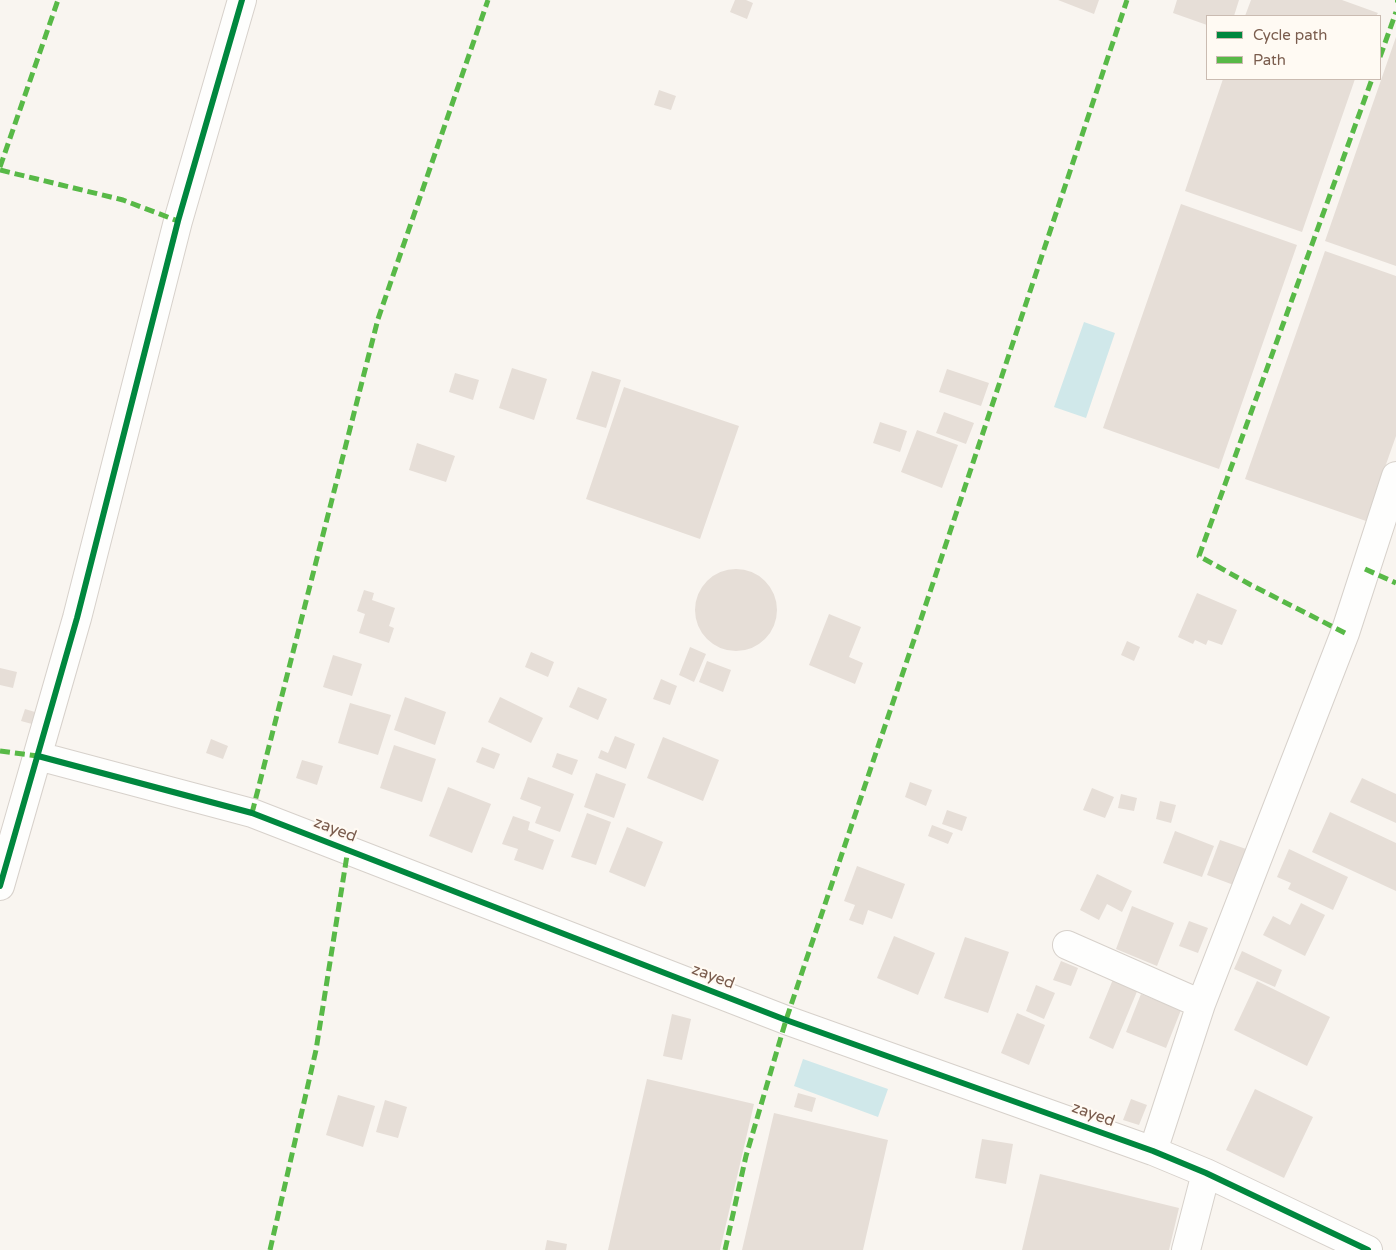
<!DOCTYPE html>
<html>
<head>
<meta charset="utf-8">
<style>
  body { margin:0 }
  #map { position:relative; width:1396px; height:1250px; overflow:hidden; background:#f9f5f0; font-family:"Varela Round",sans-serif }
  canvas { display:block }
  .legend { position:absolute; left:1206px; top:15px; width:175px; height:65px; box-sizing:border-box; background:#fffaf3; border:1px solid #cabbb1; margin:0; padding:6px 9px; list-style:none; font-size:15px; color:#7a5c4d }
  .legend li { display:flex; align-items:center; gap:10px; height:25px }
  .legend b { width:25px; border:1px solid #cabbb1 }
</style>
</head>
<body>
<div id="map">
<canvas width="1396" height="1250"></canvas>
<ul class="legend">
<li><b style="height:6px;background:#00873e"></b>Cycle path</li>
<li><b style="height:6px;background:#58b947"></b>Path</li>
</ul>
</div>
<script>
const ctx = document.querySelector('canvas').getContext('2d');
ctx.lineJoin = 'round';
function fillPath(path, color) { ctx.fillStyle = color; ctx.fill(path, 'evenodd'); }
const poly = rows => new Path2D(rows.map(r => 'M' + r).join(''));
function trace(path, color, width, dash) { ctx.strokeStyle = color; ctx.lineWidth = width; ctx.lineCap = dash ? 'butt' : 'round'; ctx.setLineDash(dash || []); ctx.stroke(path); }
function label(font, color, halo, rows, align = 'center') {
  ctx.font = font + ' "Varela Round",sans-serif'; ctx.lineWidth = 4.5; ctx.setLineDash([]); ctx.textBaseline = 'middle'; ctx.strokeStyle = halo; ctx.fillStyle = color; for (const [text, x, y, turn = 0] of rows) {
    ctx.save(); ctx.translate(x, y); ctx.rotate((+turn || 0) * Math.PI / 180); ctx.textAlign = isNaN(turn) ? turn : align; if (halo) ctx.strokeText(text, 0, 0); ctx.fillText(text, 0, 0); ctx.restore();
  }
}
fillPath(poly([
  [1084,322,1115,333,1086,418,1054,407],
  [803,1059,888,1089,878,1117,794,1086]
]), '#d0e8ea');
fillPath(poly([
  [735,0,746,0,753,3,747,19,730,12],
  [1058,0,1099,0,1094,14],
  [1177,0,1239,0,1234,16,1207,16,1207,25,1173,13],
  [1251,0,1342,0,1378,13,1376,16,1245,16],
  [1396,37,1396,266,1325,241],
  [1223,79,1355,79,1302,232,1185,191],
  [659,90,676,96,671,110,654,105],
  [1181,204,1297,245,1219,469,1103,428],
  [1325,251,1396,276,1396,436,1366,521,1245,479],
  [512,368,547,379,534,420,499,408],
  [947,369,989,383,981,406,939,392],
  [592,371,621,380,606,428,576,419],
  [455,373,479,380,473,400,449,392],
  [624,387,739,426,700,539,586,499],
  [944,412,974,423,966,444,936,433],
  [880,422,907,431,900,452,873,443],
  [917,430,958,445,942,488,901,472],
  [417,443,455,456,446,482,409,470],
  '695 610a41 41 0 1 1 82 0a41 41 0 1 1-82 0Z',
  [364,590,374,593,372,600,395,608,389,626,394,628,389,643,359,633,365,614,357,611],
  [1197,593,1237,610,1222,645,1208,640,1206,645,1195,640,1193,644,1178,637],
  [829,614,861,627,849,657,863,663,855,684,809,665],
  [1127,641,1140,647,1134,661,1121,655],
  [690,647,706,654,694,682,679,675],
  [531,652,554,662,548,677,525,667],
  [333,655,362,664,352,696,323,687],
  [707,661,731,670,723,692,699,682],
  [0,668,17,672,13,688,0,685],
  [661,679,677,686,670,705,653,699],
  [578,687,607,699,598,720,569,707],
  [405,697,446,712,435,745,394,730],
  [500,697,543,718,531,743,488,722],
  [350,703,391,715,378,755,338,743],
  [25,709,35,712,32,724,21,721],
  [615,736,635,744,626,769,598,758,601,750,608,753],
  [663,737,719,760,703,801,647,778],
  [211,739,228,746,223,759,206,753],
  [394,745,436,759,422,802,380,788],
  [482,747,500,754,494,769,476,762],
  [557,753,578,760,572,775,552,767],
  [302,760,323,766,317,785,296,778],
  [596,773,626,784,614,818,584,807],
  [528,777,574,794,560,832,535,823,541,807,520,799],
  [1362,778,1396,794,1396,823,1350,802],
  [910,782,932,790,926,806,905,797],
  [448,787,491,804,472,853,429,836],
  [1092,788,1114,797,1105,818,1083,810],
  [1121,794,1137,798,1134,811,1118,808],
  [1160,801,1176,805,1171,823,1156,819],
  [947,810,967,817,962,831,942,824],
  [1330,812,1396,843,1396,891,1312,852],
  [587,813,611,822,596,865,571,857],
  [513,816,530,822,528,830,554,840,543,870,514,860,518,849,502,844],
  [932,825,953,833,948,844,928,836],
  [627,827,663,842,645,887,609,872],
  [1175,831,1214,846,1202,877,1163,863],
  [1220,840,1252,851,1239,887,1207,875],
  [1289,849,1348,877,1333,910,1288,889,1291,883,1277,877],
  [857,866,905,884,892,919,868,910,863,925,849,920,855,905,844,901],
  [1097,874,1132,891,1122,912,1107,904,1099,920,1080,910],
  [1301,903,1325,915,1305,956,1263,935,1273,916,1290,925],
  [1132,906,1174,923,1157,966,1116,949],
  [1189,921,1208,928,1198,953,1179,946],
  [894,936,935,953,918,995,877,978],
  [965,937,1009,952,988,1013,944,998],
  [1242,951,1282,970,1275,987,1234,969],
  [1061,961,1078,968,1071,986,1053,980],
  [1116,972,1141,982,1113,1049,1089,1038],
  [1257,981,1330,1017,1307,1066,1234,1030],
  [1036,985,1055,993,1044,1019,1026,1011],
  [1141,994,1181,1010,1166,1048,1126,1032],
  [1017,1013,1045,1025,1029,1065,1001,1053],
  [672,1014,691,1019,682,1060,663,1056],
  [647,1079,754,1104,720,1250,608,1250],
  [1255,1089,1313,1117,1284,1178,1226,1150],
  [798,1093,816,1098,812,1112,794,1107],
  [338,1095,375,1106,363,1147,326,1135],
  [1131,1099,1147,1105,1139,1125,1123,1120],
  [385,1100,407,1107,398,1138,376,1132],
  [774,1113,888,1140,863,1250,742,1250],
  [982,1139,1013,1144,1006,1184,975,1178],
  [1040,1174,1179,1208,1169,1250,1022,1250],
  [547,1240,567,1244,566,1250,545,1250]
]), '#e6ded7');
const minor = poly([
  [38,756,252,813,786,1020,1153,1151,1206,1173,1368,1250],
  [0,886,77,618,178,221,242,0],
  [1067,945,1201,1004],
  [1153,1151,1201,1004,1345,633,1396,476],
  [1186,1250,1206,1173]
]);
trace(minor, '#d7d1cb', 30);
trace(minor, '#fefefd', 28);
trace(poly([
  [1395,0,1396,0],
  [1380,57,1396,12],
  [0,167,58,0],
  [0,170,123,200,178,221],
  [1365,569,1396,583],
  [1345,633,1251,585,1199,556,1372,79],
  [0,751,38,756],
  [252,813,378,319,488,0],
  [270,1250,316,1050,348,849],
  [725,1250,746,1156,786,1020,920,622,1127,0]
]), '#58b947', 5, [10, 5]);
trace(poly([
  [38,756,252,813,786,1020,1153,1151,1206,1173,1368,1250],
  [0,886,77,618,178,221,242,0]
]), '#00873e', 6);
label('16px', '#7a5c4d', '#fffaf3', [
  ["zayed",335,830,21],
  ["zayed",713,977,21],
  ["zayed",1093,1115,20]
]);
</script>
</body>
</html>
